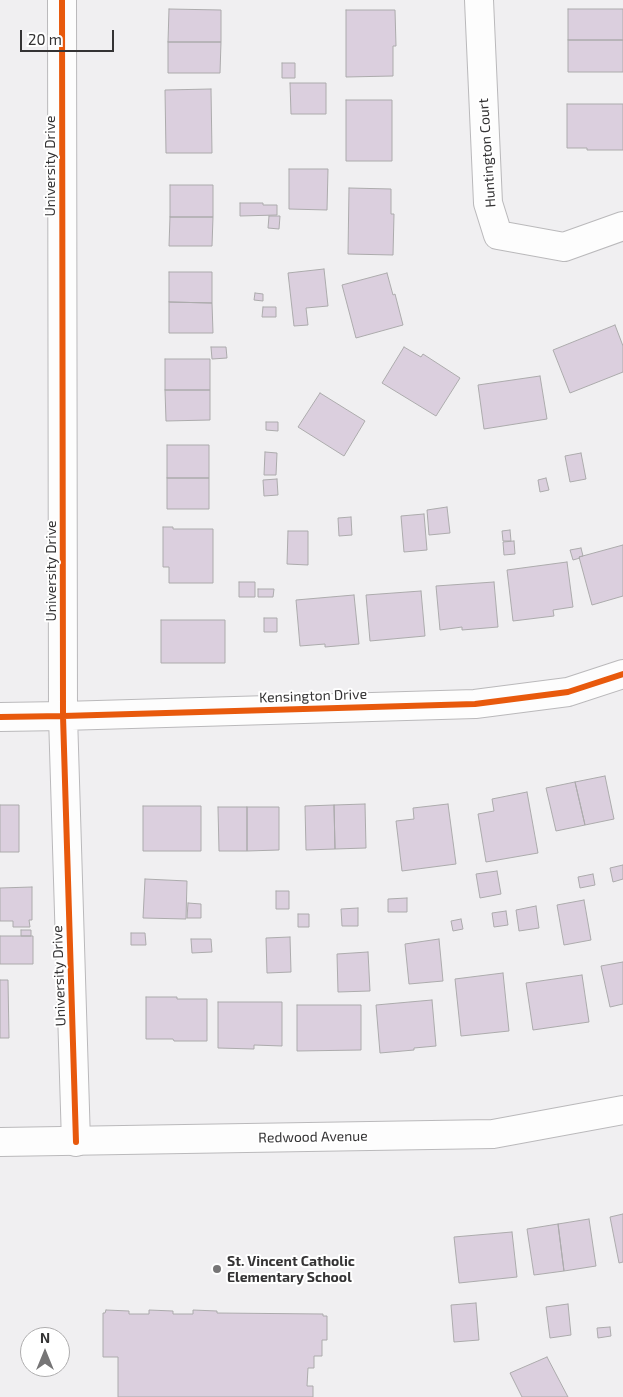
<!DOCTYPE html>
<html>
<head>
<meta charset="utf-8">
<style>
  body { margin:0 }
  #map { position:relative; width:623px; height:1397px; overflow:hidden; background:#f0eff1; font-family:"Exo 2",sans-serif }
  canvas { display:block }
  .north { position:absolute; left:20px; top:1327px; width:50px; height:50px; box-sizing:border-box; background:#fff; border:1px solid #aeadae; border-radius:50%; rotate:0deg; font-size:14px; font-weight:700; line-height:20px; text-align:center; color:#343334 }
  .north::after { content:''; display:block; margin:auto; width:18px; height:22px; background:#767576; clip-path:polygon(50% 0,100% 100%,50% 72%,0 100%) }
  .scale { position:absolute; left:20px; top:30px; width:94px; height:22px; box-sizing:border-box; border:2px solid #343334; border-top:0; padding-left:6px; font-size:15px; line-height:18px; white-space:nowrap; color:#343334; -webkit-text-stroke:4px #fff; paint-order:stroke }
</style>
</head>
<body>
<div id="map">
<canvas width="623" height="1397"></canvas>
<div class="north">N</div>
<div class="scale">20 m</div>
</div>
<script>
const ctx = document.querySelector('canvas').getContext('2d');
ctx.lineJoin = 'round';
function fillPath(path, color) { ctx.fillStyle = color; ctx.fill(path, 'evenodd'); }
const poly = rows => new Path2D(rows.map(r => 'M' + r).join(''));
function trace(path, color, width, dash) { ctx.strokeStyle = color; ctx.lineWidth = width; ctx.lineCap = dash ? 'butt' : 'round'; ctx.setLineDash(dash || []); ctx.stroke(path); }
function label(font, color, halo, rows, align = 'center') {
  ctx.font = font + ' "Exo 2",sans-serif'; ctx.lineWidth = 4; ctx.setLineDash([]); ctx.textBaseline = 'middle'; ctx.strokeStyle = halo; ctx.fillStyle = color; for (const [text, x, y, turn = 0] of rows) {
    ctx.save(); ctx.translate(x, y); ctx.rotate((+turn || 0) * Math.PI / 180); ctx.textAlign = isNaN(turn) ? turn : align; if (halo) ctx.strokeText(text, 0, 0); ctx.fillText(text, 0, 0); ctx.restore();
  }
}
const building = poly([
  [169,9,221,10,221,42,168,42,169,9],
  [568,9,623,9,623,40,568,40,568,9],
  [346,10,395,10,396,46,393,46,393,76,346,77,346,10],
  [568,40,623,40,623,72,568,72,568,40],
  [168,42,221,42,220,73,168,73,168,42],
  [282,63,295,63,295,78,282,78,282,63],
  [290,83,326,83,326,114,291,114,290,83],
  [211,89,212,153,166,153,165,90,211,89],
  [346,100,392,100,392,161,346,161,346,100],
  [567,104,623,104,623,150,587,150,587,148,567,148,567,104],
  [289,169,328,169,327,210,289,209,289,169],
  [170,185,213,185,213,217,170,217,170,185],
  [349,188,391,189,391,214,394,214,393,255,348,254,349,188],
  [240,203,263,203,263,205,277,205,277,215,240,216,240,203],
  [269,216,280,216,279,229,268,228,269,216],
  [170,217,213,217,212,246,169,246,170,217],
  [324,269,328,306,306,308,308,325,294,326,288,273,324,269],
  [169,272,212,272,212,303,169,302,169,272],
  [387,273,393,295,395,294,403,325,356,338,342,285,387,273],
  [255,293,263,294,263,301,254,300,255,293],
  [169,302,212,303,213,333,169,333,169,302],
  [263,307,276,307,276,317,262,317,263,307],
  [615,325,623,346,623,372,570,393,553,350,615,325],
  [211,347,226,347,227,358,212,359,211,347],
  [404,347,421,357,423,354,460,378,436,416,382,383,404,347],
  [165,359,210,359,210,390,165,390,165,359],
  [540,376,547,419,484,429,478,385,540,376],
  [165,390,210,390,210,420,166,421,165,390],
  [320,393,365,421,344,456,298,427,320,393],
  [266,422,278,422,278,431,266,430,266,422],
  [167,445,209,445,209,478,167,478,167,445],
  [265,452,277,453,276,475,264,475,265,452],
  [581,453,586,479,570,482,565,456,581,453],
  [167,478,209,478,209,509,167,509,167,478],
  [546,478,549,490,540,492,538,480,546,478],
  [277,479,278,495,264,496,263,480,277,479],
  [447,507,450,533,429,535,427,510,447,507],
  [424,514,427,550,404,552,401,516,424,514],
  [351,517,352,535,339,536,338,518,351,517],
  [163,527,173,527,173,529,213,529,213,583,169,583,169,567,163,567,163,527],
  [510,530,511,541,503,541,502,531,510,530],
  [288,531,308,531,308,565,287,564,288,531],
  [514,541,515,554,504,555,503,542,514,541],
  [623,545,623,596,592,605,579,557,623,545],
  [581,548,583,556,579,557,580,558,573,560,570,550,581,548],
  [567,562,573,607,553,610,554,616,513,621,507,570,567,562],
  [239,582,255,582,255,597,239,597,239,582],
  [494,582,498,627,462,630,462,627,440,630,436,586,494,582],
  [258,589,274,589,273,597,258,597,258,589],
  [421,591,425,636,370,641,366,595,421,591],
  [354,595,359,644,325,647,325,644,300,646,296,600,354,595],
  [264,618,277,618,277,632,264,632,264,618],
  [161,620,225,620,225,663,161,663,161,620],
  [605,776,614,819,585,825,575,782,605,776],
  [575,782,585,825,556,831,546,788,575,782],
  [527,792,538,853,486,862,478,814,494,811,492,799,527,792],
  [365,804,366,848,335,849,334,805,365,804],
  [448,804,456,864,402,871,396,821,414,819,413,808,448,804],
  [0,805,19,805,19,852,0,852,0,805],
  [334,805,335,849,306,850,305,806,334,805],
  [143,806,201,806,201,851,143,851,143,806],
  [218,807,247,807,247,851,219,851,218,807],
  [247,807,279,807,279,850,247,851,247,807],
  [623,865,623,879,613,882,610,868,623,865],
  [497,871,501,894,480,898,476,874,497,871],
  [593,874,595,885,580,888,578,877,593,874],
  [145,879,187,881,186,919,143,918,145,879],
  [32,887,32,920,29,920,30,927,13,927,13,921,0,921,0,888,32,887],
  [276,891,289,891,289,909,276,909,276,891],
  [407,898,407,912,388,912,388,899,407,898],
  [584,900,591,940,564,945,557,905,584,900],
  [188,903,201,904,201,918,187,918,188,903],
  [536,906,539,928,519,931,516,910,536,906],
  [358,908,358,926,342,926,341,909,358,908],
  [506,911,508,925,494,927,492,913,506,911],
  [298,914,309,914,309,927,298,927,298,914],
  [461,919,463,929,453,931,451,921,461,919],
  [21,930,31,930,31,936,21,936,21,930],
  [131,933,145,933,146,945,131,945,131,933],
  [0,936,33,936,33,964,0,964,0,936],
  [290,937,291,972,267,973,266,938,290,937],
  [191,939,211,939,212,952,192,953,191,939],
  [439,939,443,981,409,984,405,944,439,939],
  [368,952,370,991,338,992,337,954,368,952],
  [623,962,623,1004,610,1007,601,966,623,962],
  [503,973,509,1031,461,1036,455,979,503,973],
  [582,975,589,1022,533,1030,526,983,582,975],
  [0,980,8,980,9,1038,0,1038,0,980],
  [146,997,177,997,177,999,207,999,207,1041,174,1041,173,1039,146,1039,146,997],
  [432,1000,436,1046,414,1048,414,1050,380,1053,376,1005,432,1000],
  [218,1002,282,1002,282,1046,254,1045,254,1049,218,1048,218,1002],
  [297,1005,361,1005,361,1050,297,1051,297,1005],
  [623,1214,623,1262,619,1263,610,1217,623,1214],
  [589,1219,596,1266,564,1271,558,1224,589,1219],
  [558,1224,564,1271,534,1275,527,1229,558,1224],
  [512,1232,517,1277,459,1283,454,1237,512,1232],
  [476,1303,479,1340,454,1342,451,1305,476,1303],
  [568,1304,571,1335,550,1338,546,1307,568,1304],
  [106,1310,129,1311,129,1314,149,1314,149,1310,173,1311,173,1314,193,1314,193,1310,217,1311,217,1313,323,1314,323,1316,327,1316,327,1340,322,1340,322,1356,314,1356,314,1368,308,1368,307,1386,313,1386,313,1397,118,1397,118,1357,103,1357,103,1313,105,1313,106,1310],
  [610,1327,611,1336,598,1338,597,1328,610,1327],
  [547,1357,568,1397,522,1397,510,1373,547,1357]
]);
fillPath(building, '#dbcfde');
trace(building, '#acabac', 1);
const street = poly([
  [62,0,63,716,76,1142],
  [479,0,488,203,498,235,564,247,623,226],
  [0,717,63,716,475,704,568,692,623,674]
]);
const secondary = poly([
  [0,1142,493,1134,623,1110]
]);
trace(street, '#bab9bb', 30);
trace(secondary, '#bab9bb', 30);
trace(street, '#fdfdfd', 28);
trace(secondary, '#fdfdfd', 28);
trace(poly([
  [62,0,63,716,76,1142],
  [0,717,63,716,475,704,568,692,623,674]
]), '#e8590c', 6);
for (const [x, y, r, color] of [
  [217,1269,5,"#767576"]
]) { const dot = new Path2D(); dot.arc(x, y, r, 0, 2 * Math.PI); ctx.fillStyle = color; ctx.fill(dot); trace(dot, '#fff', 2); }
label('14px', '#343334', '#fff', [
  ["Huntington Court",487,153,-94],
  ["University Drive",50,166,-90],
  ["University Drive",51,571,-90],
  ["Kensington Drive",313,696,-2],
  ["University Drive",59,976,-92],
  ["Redwood Avenue",313,1137,-1]
]);
label('bold 14px', '#343334', '#fff', [
  ["St. Vincent Catholic",227,1261],
  ["Elementary School",227,1277]
], 'left');
</script>
</body>
</html>
